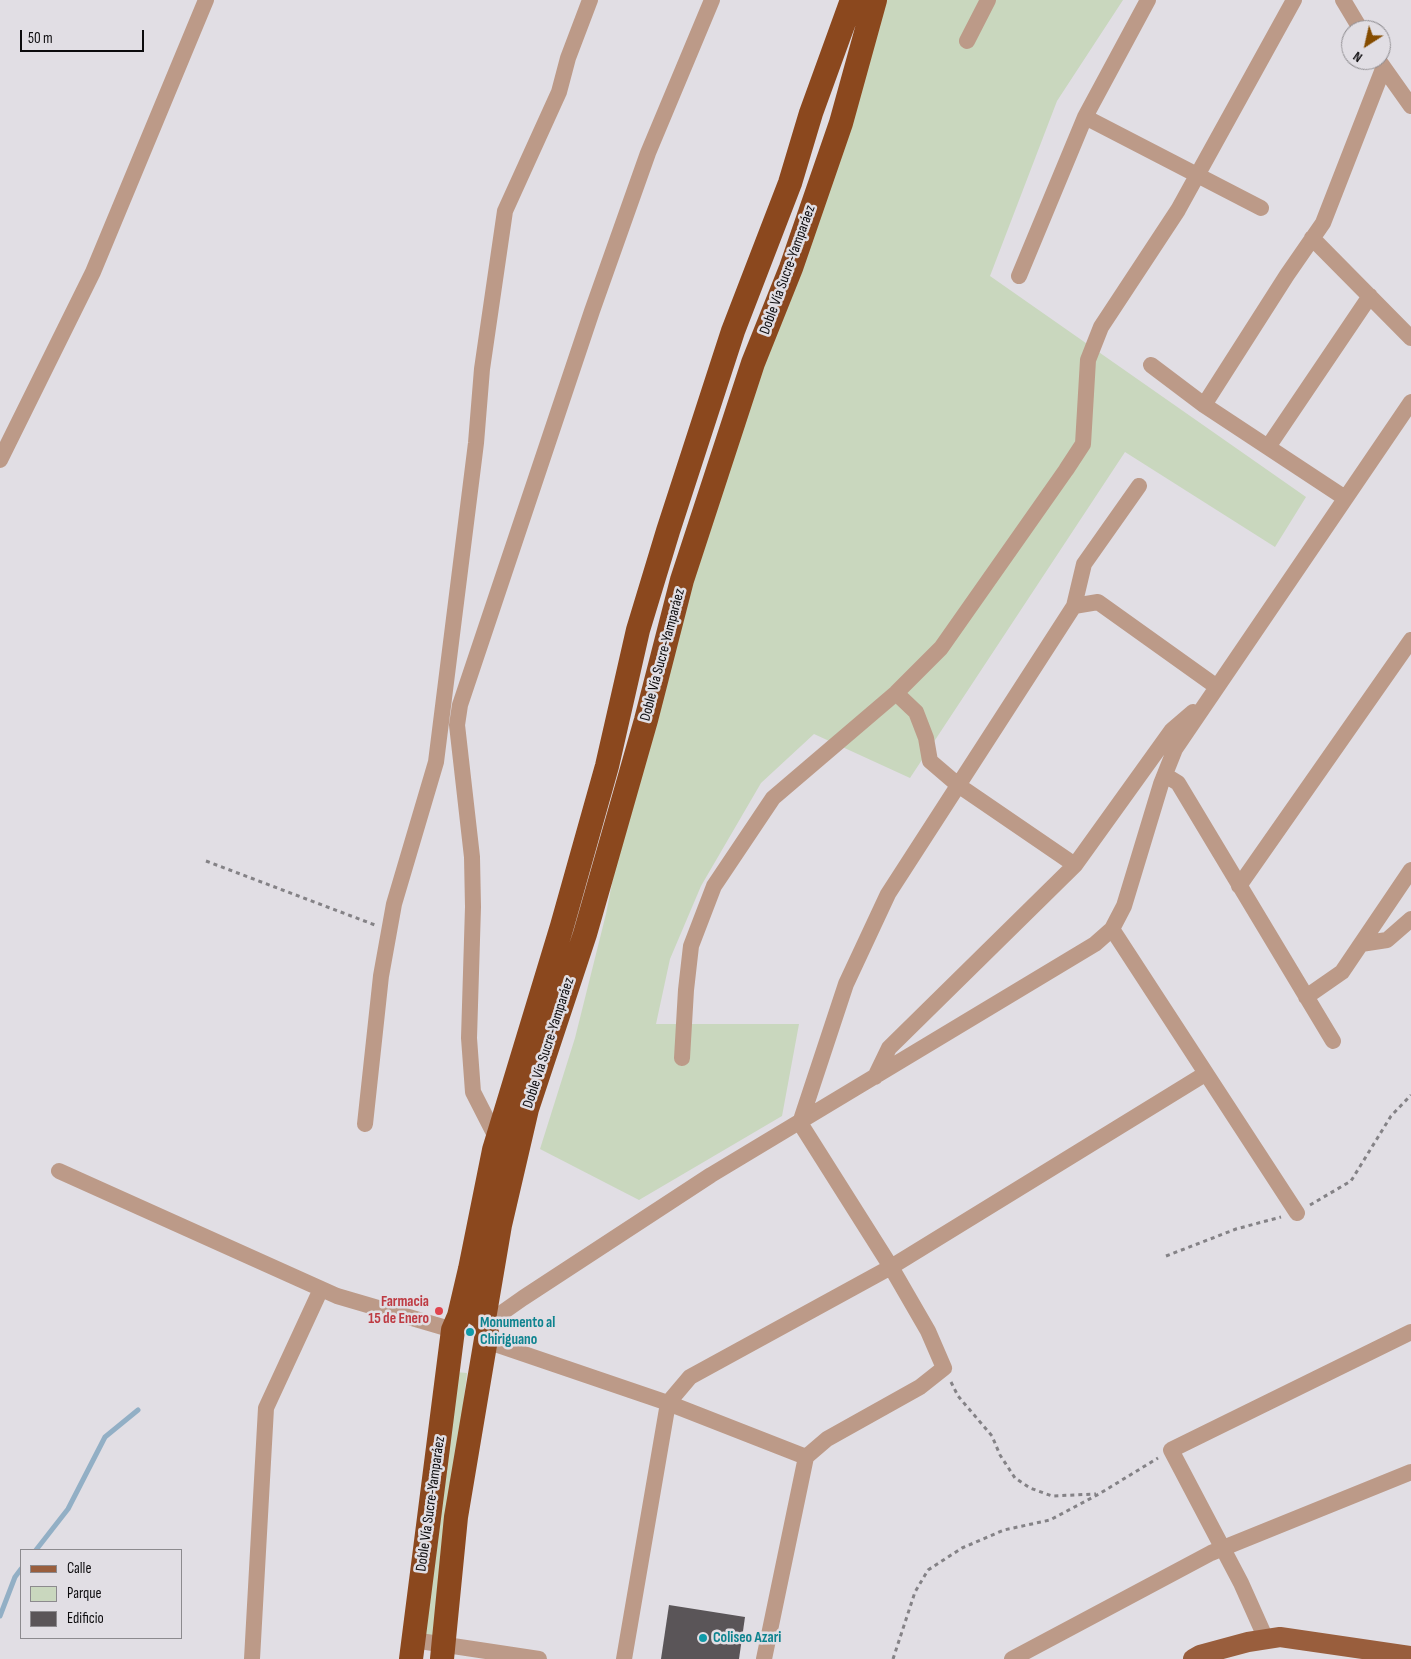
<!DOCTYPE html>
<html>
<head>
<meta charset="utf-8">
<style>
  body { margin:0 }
  #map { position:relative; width:1411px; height:1659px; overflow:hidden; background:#e1dee4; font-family:"Sofia Sans Condensed",sans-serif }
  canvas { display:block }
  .legend { position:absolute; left:20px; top:1549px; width:162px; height:90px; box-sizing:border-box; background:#e1dee4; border:1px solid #8c8a8e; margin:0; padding:6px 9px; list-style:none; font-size:15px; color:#0c0b0d }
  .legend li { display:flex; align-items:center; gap:10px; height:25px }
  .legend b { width:25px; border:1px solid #8c8a8e }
  .north { position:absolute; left:1341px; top:20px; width:50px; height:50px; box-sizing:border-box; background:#e1dee4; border:1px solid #8c8a8e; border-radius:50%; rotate:215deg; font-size:14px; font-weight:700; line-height:20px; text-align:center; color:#0c0b0d }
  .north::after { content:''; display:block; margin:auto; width:18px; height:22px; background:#854c00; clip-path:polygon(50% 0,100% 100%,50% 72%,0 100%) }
  .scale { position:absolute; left:20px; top:30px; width:124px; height:22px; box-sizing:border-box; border:2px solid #0c0b0d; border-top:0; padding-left:6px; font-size:15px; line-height:18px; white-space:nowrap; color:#0c0b0d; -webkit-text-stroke:4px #e1dee4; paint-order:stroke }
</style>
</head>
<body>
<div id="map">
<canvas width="1411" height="1659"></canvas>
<ul class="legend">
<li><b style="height:6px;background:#995e3d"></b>Calle</li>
<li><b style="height:14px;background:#c9d7be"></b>Parque</li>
<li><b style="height:14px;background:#5a5558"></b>Edificio</li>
</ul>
<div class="north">N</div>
<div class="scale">50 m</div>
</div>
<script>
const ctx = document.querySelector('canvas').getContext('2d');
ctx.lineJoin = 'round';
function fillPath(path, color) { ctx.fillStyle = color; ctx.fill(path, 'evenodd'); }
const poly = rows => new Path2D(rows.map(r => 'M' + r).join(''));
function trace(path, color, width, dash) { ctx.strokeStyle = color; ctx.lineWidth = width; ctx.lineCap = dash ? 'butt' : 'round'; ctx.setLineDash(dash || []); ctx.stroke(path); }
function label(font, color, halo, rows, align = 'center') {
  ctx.font = font + ' "Sofia Sans Condensed",sans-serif'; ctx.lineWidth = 5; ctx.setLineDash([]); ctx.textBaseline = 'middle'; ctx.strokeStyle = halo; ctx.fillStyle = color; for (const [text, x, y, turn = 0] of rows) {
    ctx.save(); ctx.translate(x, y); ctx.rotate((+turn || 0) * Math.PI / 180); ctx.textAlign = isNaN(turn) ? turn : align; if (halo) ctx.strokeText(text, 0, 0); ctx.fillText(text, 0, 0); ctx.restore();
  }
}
fillPath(poly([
  [879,0,1123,0,1057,101,990,276,1306,497,1275,547,1125,452,910,778,814,734,761,783,701,886,670,959,656,1024,799,1024,782,1116,639,1200,540,1149,575,1038,606,914,637,755],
  [455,1372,467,1373,436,1636,424,1635]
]), '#c9d7be');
trace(poly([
  [36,1550,68,1509,105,1437,138,1410],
  [0,1616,15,1577,21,1569]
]), '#92afc5', 5);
fillPath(poly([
  [669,1605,745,1617,739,1659,661,1659]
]), '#5a5558');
trace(poly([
  [206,861,375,925],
  [1310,1205,1351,1181,1391,1116,1411,1095],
  [1166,1256,1236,1229,1281,1217],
  [951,1382,958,1396,992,1436,1000,1455,1015,1478,1030,1488,1052,1496,1096,1494],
  [893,1659,915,1592,928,1570,962,1548,1004,1530,1050,1520,1099,1494,1158,1458]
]), '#848286', 3, [4, 4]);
trace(poly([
  [1343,0,1361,30],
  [967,41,988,0],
  [1379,61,1411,106],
  [1085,117,1261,208],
  [1312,238,1411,338],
  [1019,276,1085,117,1148,0],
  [1151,365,1204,405,1345,498],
  [1204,405,1287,275,1323,223,1383,69],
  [1268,447,1370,296],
  [0,460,93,272,206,0],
  [1074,606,1084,564,1139,486],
  [896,693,916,712,926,738,930,761,958,785,1075,865],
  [1165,775,1178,783,1333,1041],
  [1239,886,1411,640],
  [1112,929,1297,1213],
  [1361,944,1387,940,1411,919],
  [1306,997,1342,972,1411,870],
  [682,1058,686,990,691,946,714,886,773,798,896,693,941,648,1066,470,1083,444,1088,360,1101,327,1178,210,1294,0],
  [875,1077,889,1048,1075,865,1172,730,1193,712],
  [365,1124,381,976,394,904,436,762,476,443,482,369,505,211,559,92,568,58,590,0],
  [501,1142,497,1139,473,1092,469,1038,473,907,472,857,457,725,460,705,592,311,648,153,712,0],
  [59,1171,337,1296,453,1330],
  [486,1324,523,1298,711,1175,1095,944,1112,929,1124,906,1161,784,1175,749,1411,402],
  [486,1341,668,1403,806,1457],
  [1266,1639,1241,1583,1171,1450,1411,1332],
  [413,1640,539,1659],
  [252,1659,266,1408,321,1289],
  [624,1659,668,1403,690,1377,891,1267,1205,1074],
  [764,1659,806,1457,827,1439,920,1387,944,1368,928,1331,891,1267,800,1123,846,984,888,894,1074,606,1098,602,1217,687],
  [1012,1659,1211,1553,1411,1472]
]), '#bc9a88', 16);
trace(poly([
  [1193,1659,1200,1655,1248,1642,1280,1637,1411,1656]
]), '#995e3d', 20);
trace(poly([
  [484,1319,500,1225,527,1109,585,934,646,720,682,580,753,363,791,268,841,123,875,0],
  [411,1659,453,1330,459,1316,470,1269,494,1150,562,926,607,766,638,630,668,531,733,331,790,183,811,113,852,0],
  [442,1659,456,1517,487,1333,484,1319,472,1311]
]), '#8b481e', 24);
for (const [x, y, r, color] of [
  [439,1311,5,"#e0444e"],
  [470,1332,5,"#0f9aa8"],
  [703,1638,5,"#0f9aa8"]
]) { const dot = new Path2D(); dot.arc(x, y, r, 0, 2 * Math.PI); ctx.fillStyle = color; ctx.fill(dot); trace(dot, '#e1dee4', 2); }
label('15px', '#0c0b0d', '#e1dee4', [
  ["Doble Vía Sucre-Yamparáez",788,270,-70],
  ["Doble Vía Sucre-Yamparáez",663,655,-75],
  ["Doble Vía Sucre-Yamparáez",549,1043,-72],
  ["Doble Vía Sucre-Yamparáez",431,1504,-82]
]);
label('bold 15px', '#be3a42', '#e1dee4', [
  ["Farmacia",429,1302],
  ["15 de Enero",429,1319]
], 'right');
label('bold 15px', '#0d838f', '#e1dee4', [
  ["Monumento al",480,1323],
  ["Chiriguano",480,1340],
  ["Coliseo Azari",713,1638]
], 'left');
</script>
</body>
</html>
